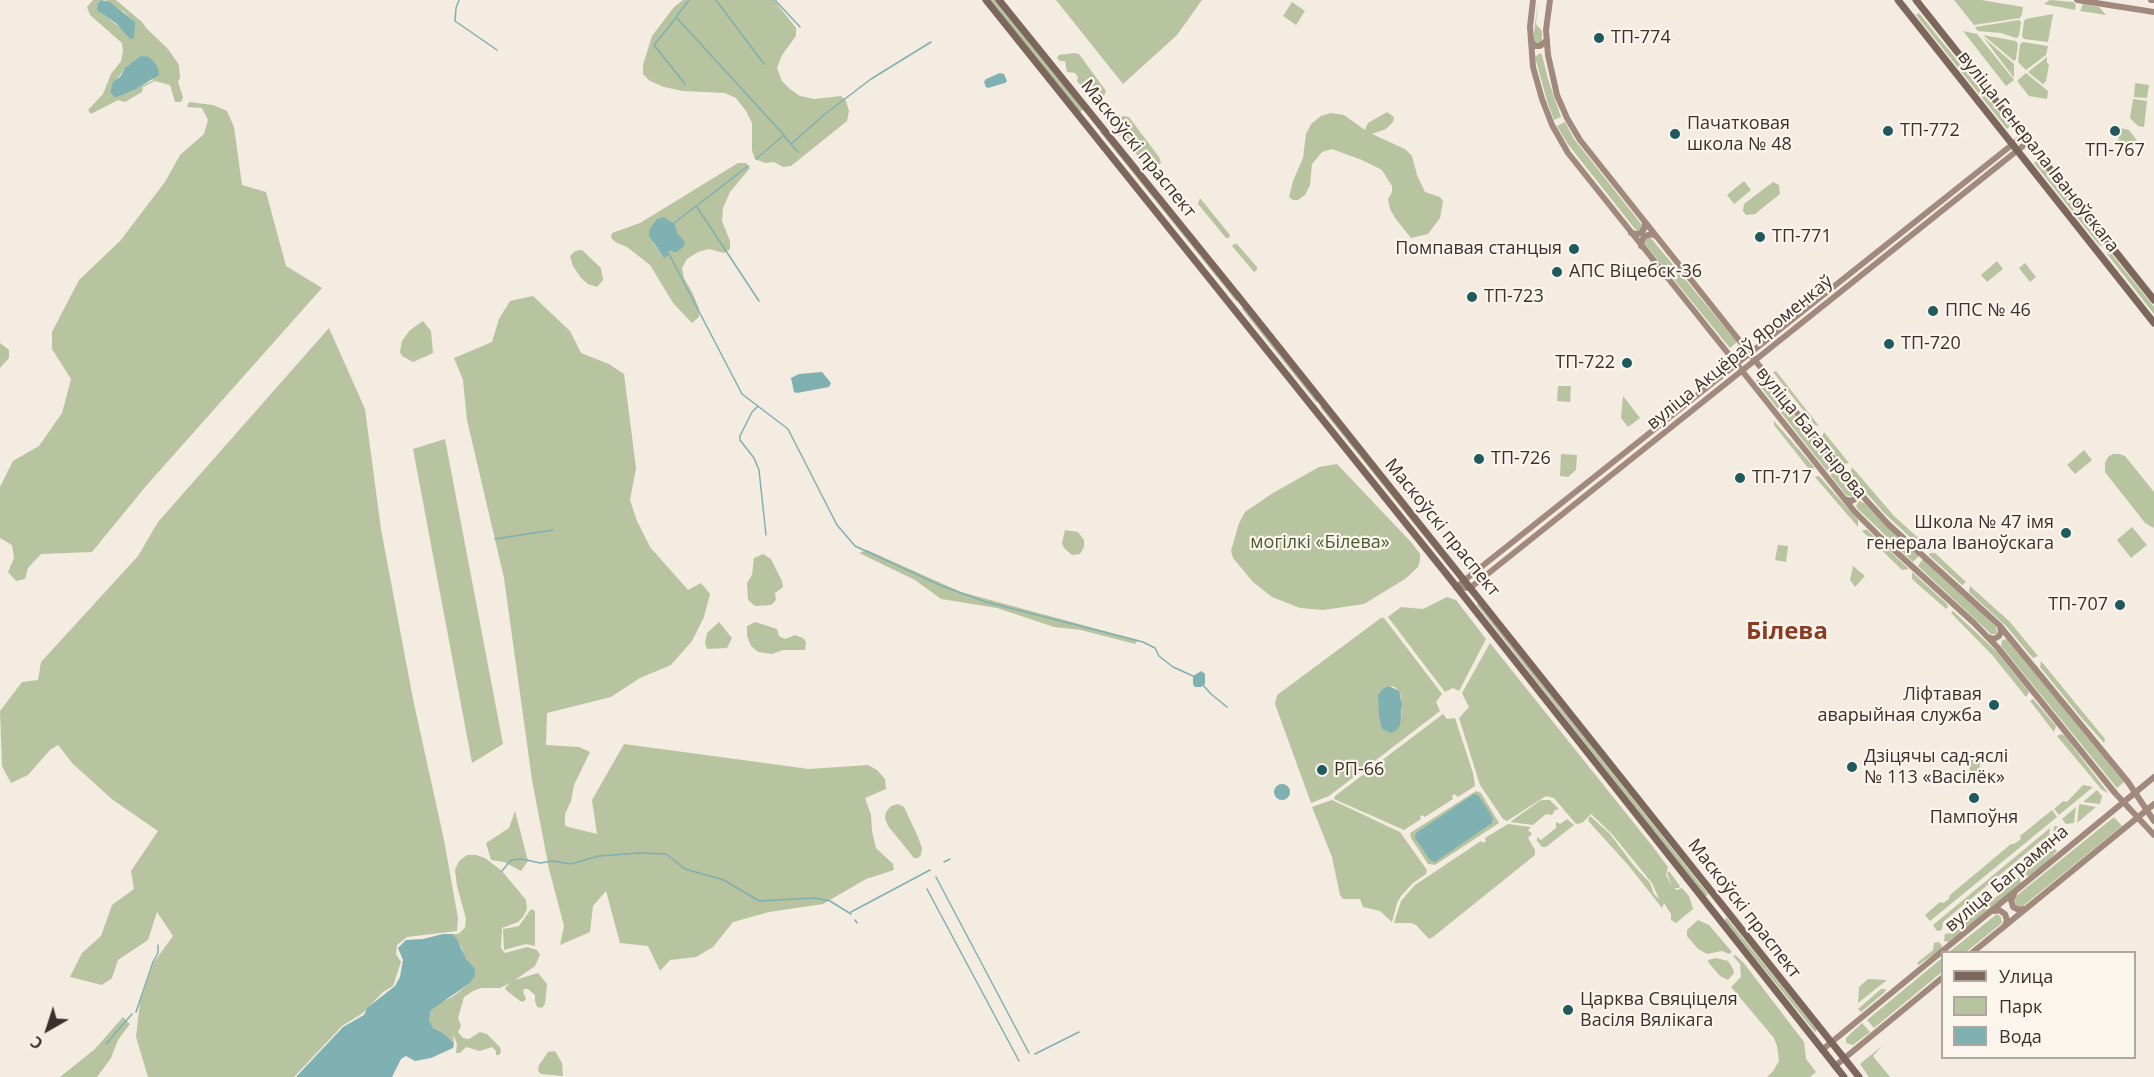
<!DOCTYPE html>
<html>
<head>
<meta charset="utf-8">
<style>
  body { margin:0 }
  #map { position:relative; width:2154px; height:1077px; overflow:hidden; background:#f4ebe1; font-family:"Open Sans",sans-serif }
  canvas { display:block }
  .legend { position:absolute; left:1941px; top:951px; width:195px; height:108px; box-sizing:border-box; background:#fbf5ee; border:2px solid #aea6a0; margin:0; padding:8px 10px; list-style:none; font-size:18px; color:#3b302b }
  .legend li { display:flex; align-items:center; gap:12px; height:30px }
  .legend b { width:30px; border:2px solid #aea6a0 }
  .north { position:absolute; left:18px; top:999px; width:60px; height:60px; -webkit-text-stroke:4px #fbf5ee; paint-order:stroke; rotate:219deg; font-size:16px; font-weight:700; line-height:24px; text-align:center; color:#3b302b }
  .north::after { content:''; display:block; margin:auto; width:21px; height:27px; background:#3b302b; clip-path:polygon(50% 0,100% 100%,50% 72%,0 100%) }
</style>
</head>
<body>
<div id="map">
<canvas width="2154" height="1077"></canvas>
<ul class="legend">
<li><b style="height:8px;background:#7d675c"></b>Улица</li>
<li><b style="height:16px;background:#b8c4a0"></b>Парк</li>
<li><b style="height:16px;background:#7fb0b2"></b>Вода</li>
</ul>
<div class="north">С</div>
</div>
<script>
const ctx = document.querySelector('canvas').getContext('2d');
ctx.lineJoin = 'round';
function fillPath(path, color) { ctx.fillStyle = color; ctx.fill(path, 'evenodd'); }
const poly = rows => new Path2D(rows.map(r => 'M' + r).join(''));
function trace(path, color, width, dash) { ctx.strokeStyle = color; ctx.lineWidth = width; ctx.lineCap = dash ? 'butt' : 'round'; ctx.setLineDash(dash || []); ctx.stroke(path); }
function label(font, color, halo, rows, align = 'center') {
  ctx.font = font + ' "Open Sans",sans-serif'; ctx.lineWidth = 4.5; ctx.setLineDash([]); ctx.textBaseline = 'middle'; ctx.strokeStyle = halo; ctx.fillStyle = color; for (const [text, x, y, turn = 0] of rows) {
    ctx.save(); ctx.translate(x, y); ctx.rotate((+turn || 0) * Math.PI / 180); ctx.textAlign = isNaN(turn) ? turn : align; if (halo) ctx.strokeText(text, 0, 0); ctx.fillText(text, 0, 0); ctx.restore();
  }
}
fillPath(poly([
  [93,0,101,0,98,3,98,10,122,29,134,22,124,12,105,0,116,0,142,22,146,28,168,49,179,65,180,78,178,82,183,97,181,102,175,102,170,85,155,81,143,87,142,92,125,102,118,100,91,114,88,110,103,94,111,74,121,61,123,51,122,43,90,15,87,7],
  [125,68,154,80,115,98,110,92,111,88],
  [683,0,774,0,796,28,796,36,782,55,777,68,782,81,790,89,800,96,814,99,841,96,846,101,849,111,847,121,791,166,783,167,774,162,765,163,755,159,752,151,752,123,746,111,736,98,725,93,683,91,664,87,650,81,643,74,643,65,652,36,674,7],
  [990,0,996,0,1084,109,1080,112],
  [1056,0,1202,0,1177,35,1123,84],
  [1538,0,1536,24,1542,31,1542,42,1537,45,1533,41],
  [1954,0,1981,0,2023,7,2022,14,2020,18,1974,25],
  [2050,0,2073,2,2076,5,2075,10,2044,4],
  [1292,2,1305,11,1296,25,1283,16],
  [2083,4,2099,7,2106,15,2080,11],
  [1919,13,2010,126,2007,129,1916,15],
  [2053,14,2048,42,2024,39,2022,36,2024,21,2026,19],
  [2019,20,2021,22,2019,36,2016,38,2001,33,1978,31,1975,27],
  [1963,31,1977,34,2014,80,2006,86],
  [1983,35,2016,41,2018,44,2016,59,2014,61],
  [1983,37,2014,64,2014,78],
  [2023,42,2048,46,2046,55,2026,70,2018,62,2020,44],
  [1074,53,1079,54,1106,91,1103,98,1098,102,1093,100,1077,81,1078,77,1075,73,1067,72,1065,61,1060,61,1057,58,1059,55],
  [1540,53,1542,55,1548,79,1561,117,1554,120,1547,101,1535,57],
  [2047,57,2047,63,2049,64,2046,82,2044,82,2044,85,2028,72],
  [2026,73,2048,91,2047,99,2029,96,2017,81],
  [2135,83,2149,85,2147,98,2134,97],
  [2133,99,2147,101,2144,127,2138,126,2130,118],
  [189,102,213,105,227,111,234,127,242,185,266,192,286,266,322,288,146,486,92,552,41,554,28,568,25,579,16,581,8,572,14,558,12,545,0,538,0,487,13,461,39,446,62,413,71,379,52,349,52,332,79,280,120,241,165,182,180,155,204,134,208,120,202,108,187,107],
  [1387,112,1394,117,1393,122,1386,129,1372,134,1405,149,1412,156,1417,175,1425,192,1440,197,1443,201,1440,218,1428,234,1411,238,1395,218,1390,209,1388,199,1392,192,1392,186,1382,170,1362,160,1332,149,1322,152,1312,164,1310,185,1305,195,1298,200,1293,200,1289,197,1293,181,1303,158,1306,134,1311,124,1321,116,1331,113,1344,115,1365,130,1368,123],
  [1123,116,1129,117,1159,157,1161,163,1157,166,1149,168,1118,134,1113,126,1117,120],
  [1565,122,1574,139,1642,225,1642,227,1638,231,1635,229,1567,143,1557,126],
  [2120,128,2129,130,2141,146,2118,143],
  [1102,131,1237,300,1236,301,1100,132],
  [2037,160,2102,242,2102,246,2099,245,2034,163],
  [738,163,746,163,750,168,730,192,723,208,722,221,730,241,730,249,724,253,709,249,698,252,687,259,682,268,684,278,693,294,699,309,699,317,692,323,673,303,650,265,627,247,617,243,611,238,612,233,640,223],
  [675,225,678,234,672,252,667,250,662,255,653,243],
  [1744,181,1751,190,1734,204,1727,195],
  [1773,182,1779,185,1780,194,1755,214,1746,215,1743,211,1744,204],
  [1200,198,1230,235,1229,238,1226,238,1198,204],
  [1650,237,1737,342,1730,348,1644,243,1644,240],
  [1234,244,1237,244,1257,267,1257,270,1254,272,1232,246],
  [582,250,601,268,603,280,597,287,588,284,581,278,573,266,570,256,575,251],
  [2107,252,2110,252,2154,307,2154,314,2107,254],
  [1997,261,2003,269,1987,282,1981,275],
  [2025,263,2036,277,2030,282,2019,268],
  [533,296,570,331,581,353,609,364,624,374,636,468,630,500,637,521,650,547,688,590,701,583,710,594,704,617,692,641,671,665,640,678,611,697,547,713,546,745,579,747,590,752,574,785,571,801,565,814,565,826,597,834,592,800,624,744,809,769,868,765,877,770,885,779,886,789,865,798,871,815,872,831,876,848,893,864,894,870,866,879,823,904,769,912,733,922,713,947,696,957,670,960,660,971,648,946,620,943,606,891,593,906,590,932,560,945,564,926,549,869,532,780,504,578,467,420,463,380,454,358,492,342,499,319,510,301],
  [1243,308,1318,401,1316,402,1242,309],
  [423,321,431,331,433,353,413,362,402,356,400,352,402,341,410,330],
  [329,328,365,409,381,529,413,699,444,840,458,918,457,931,407,937,397,945,396,954,401,962,393,986,383,992,363,1013,342,1026,294,1077,148,1077,136,1037,140,1002,154,962,173,936,157,912,148,940,118,960,112,978,102,985,70,977,82,953,101,936,112,905,134,889,131,871,158,831,113,800,73,764,58,745,50,750,28,775,11,783,2,766,0,711,22,682,38,680,41,662,138,556,158,522],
  [0,343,9,350,9,358,0,368],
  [1776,371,1819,426,1815,425,1773,372],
  [1763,375,1852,489,1854,492,1852,497,1846,495,1756,381],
  [1558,386,1571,386,1570,402,1557,401],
  [1623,396,1640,418,1628,427,1621,418],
  [1322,406,1452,569,1451,570,1320,407],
  [1774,421,1814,467,1812,473,1774,425],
  [1824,432,1849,463,1842,464,1822,437],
  [445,439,503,744,472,763,413,449],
  [2084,450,2092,460,2075,474,2067,465],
  [1561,454,1577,455,1576,470,1568,477,1560,476],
  [2113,454,2119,454,2125,456,2154,492,2154,528,2145,523,2105,472,2105,463,2108,457],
  [1337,464,1411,542,1420,554,1420,560,1418,567,1405,579,1364,604,1323,610,1300,608,1272,597,1253,582,1233,558,1231,551,1239,523,1245,512,1273,493,1319,467],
  [1852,467,1894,516,1925,544,1925,551,1884,513,1850,474],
  [1819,476,1858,520,1858,527,1815,477],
  [1859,501,1864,503,1919,556,1913,562,1858,509,1856,506],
  [2132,527,2147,545,2131,558,2117,540],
  [1065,530,1078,532,1084,540,1084,547,1080,554,1072,555,1064,548,1062,543],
  [1864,530,1867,530,1909,569,1902,570,1862,531],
  [1778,545,1788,546,1786,562,1775,560],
  [867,550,961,592,1138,640,1135,644,1081,630,1054,627,997,608,941,599,915,580,859,553],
  [1930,553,1935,553,1966,582,1962,585,1929,555],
  [763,554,771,559,782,581,783,587,775,593,776,600,771,605,755,606,748,600,747,583,752,575,754,558],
  [1923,559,1981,612,1996,627,1997,632,1996,634,1991,634,1918,566],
  [1853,566,1865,576,1855,587,1850,580],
  [1912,572,1947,604,1948,607,1946,609,1912,579],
  [1970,586,2010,622,2038,656,2033,658,2031,656,2007,627,1969,592],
  [1447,597,1456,600,1486,639,1459,691,1453,688,1445,692,1388,617,1401,607,1423,609],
  [1478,603,1708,894,1707,896,1705,896,1477,605],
  [1953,611,1997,652,2029,692,2026,697,1993,656,1951,613],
  [1381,618,1384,618,1442,694,1436,702,1440,711,1329,796,1311,803,1275,704,1277,695],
  [1389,686,1395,687,1401,696,1402,712,1397,730,1384,688],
  [719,622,732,638,727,648,707,649,705,643,707,633],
  [755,622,777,629,779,636,785,639,795,635,803,638,806,642,805,650,783,650,772,654,758,652,751,646,747,636,747,626],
  [2007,639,2124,782,2117,788,2001,646,2002,640],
  [1490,643,1653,847,1668,867,1666,875,1672,886,1667,873,1669,871,1680,886,1679,888,1674,888,1677,890,1682,888,1689,896,1693,909,1676,923,1671,920,1671,914,1664,903,1662,908,1629,866,1591,824,1588,820,1590,816,1610,834,1634,866,1650,883,1654,894,1659,899,1652,883,1612,834,1591,814,1582,823,1576,824,1554,798,1546,796,1507,821,1503,819,1480,785,1459,718,1469,707,1462,693],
  [2041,661,2105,739,2104,743,2080,716,2040,667],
  [2033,699,2056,726,2054,732,2030,701],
  [1443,714,1447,719,1455,718,1473,773,1475,786,1458,797,1454,794,1452,796,1453,799,1425,817,1422,815,1420,817,1421,819,1404,830,1334,799,1335,796],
  [2061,734,2065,736,2108,793,2102,790,2057,736],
  [1970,760,1980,760,1979,778,1969,777],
  [2083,785,2093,787,2059,815,2054,809,2063,801,2067,802],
  [2097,790,2102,796,2100,804,2083,802],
  [1476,791,1481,793,1499,823,1435,865,1428,864,1411,838,1410,833],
  [1332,800,1400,832,1427,870,1426,874,1413,883,1401,896,1397,903,1392,922,1380,911,1363,907,1360,899,1343,899,1340,895,1332,857,1312,807],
  [1541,800,1550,800,1559,809,1555,810,1552,815,1546,814,1533,825,1510,822],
  [898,804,904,807,918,837,922,848,921,855,918,858,914,858,888,826,885,818,886,812,891,806],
  [2080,804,2096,807,2077,823,2079,805],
  [2076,807,2074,823,2066,824,2062,819],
  [2052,810,2057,817,1930,921,1925,915,1940,902,1943,903,1949,899,1950,895,2011,844,2014,844,2021,839,2020,836],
  [515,811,528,861,521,871,504,862,491,860,486,843,509,828],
  [2114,817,2122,826,2023,906,2020,908,2016,906,2014,899,2015,897],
  [1567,819,1574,825,1546,847,1542,847,1537,841,1537,837,1541,840,1556,828,1556,822,1560,824],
  [1508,824,1531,827,1528,830,1532,834,1528,838,1535,850,1535,855,1433,937,1429,939,1416,925,1411,923,1394,923,1401,901,1415,885,1481,841,1483,843,1486,841,1485,838],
  [2054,826,2066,828,2068,830,2052,844],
  [2050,828,2048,845,2043,839,1943,922,1942,930,1937,931,1933,925],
  [2054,848,2057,851,2049,860,2029,876,2024,875,2022,872,2025,867,2031,868],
  [467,855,476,855,485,858,502,871,526,900,527,909,523,917,518,922,502,928,501,948,505,953,527,947,537,950,540,955,535,966,515,980,538,973,547,984,545,1004,542,1008,537,1007,535,1001,535,995,528,989,524,989,523,992,526,999,523,1002,520,1001,506,990,505,988,510,983,500,988,481,988,473,991,464,997,458,1018,461,1026,458,1032,463,1038,469,1039,480,1032,487,1034,500,1047,501,1052,499,1055,496,1055,496,1051,492,1047,480,1051,466,1047,460,1053,456,1053,457,1044,453,1034,454,1043,443,1033,433,1028,429,1020,431,1010,434,1006,452,997,470,983,462,948,452,934,458,934,465,928,466,919,457,886,455,870,459,861],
  [2015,876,2020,878,2021,884,1949,942,1944,941,1945,934,1952,933,2012,884,2011,880],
  [531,909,535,911,535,946,526,944,504,950,503,929,519,926],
  [1997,914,2001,917,2002,923,1966,952,1949,952],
  [1726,917,1817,1030,1815,1032,1725,921],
  [1698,920,1709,925,1732,952,1729,954,1722,951,1707,954,1698,949,1687,936,1687,930],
  [1939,942,1942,946,1942,949,1918,965,1917,963,1933,950,1934,943],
  [1735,955,1743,962,1804,1042,1806,1059,1816,1072,1810,1077,1767,1077,1773,1071,1779,1061,1777,1046,1774,1038,1731,987,1741,977,1740,964,1733,956],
  [1716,958,1728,961,1733,969,1734,973,1728,980,1720,976,1708,962,1708,960],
  [1942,958,1942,972,1874,1028,1867,1020],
  [1868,979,1887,980,1858,1003,1859,987],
  [1881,989,1886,989,1885,992,1861,1012,1858,1009],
  [123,1017,130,1024,118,1040,111,1058,97,1077,60,1077,95,1049],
  [1862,1023,1870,1032,1853,1045,1846,1043,1846,1038],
  [1882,1046,1873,1056,1890,1077,1869,1077,1860,1064],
  [555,1051,562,1063,563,1076,541,1074,538,1071,539,1065,548,1052]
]), '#b8c4a0');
fillPath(poly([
  [101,0,110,2,135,22,134,38,130,39,117,24,97,10,98,3],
  [141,56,149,57,155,63,158,69,159,75,136,89,115,98,110,92,113,82,120,77,125,68],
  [1000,73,1004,74,1007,81,1005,83,988,88,986,87,984,82,986,79],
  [664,217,675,225,678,234,685,242,684,246,677,252,666,251,669,255,664,258,649,236,649,230,657,219],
  [822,372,831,383,829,387,797,393,794,392,791,378,799,374],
  [1201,671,1205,674,1205,684,1201,687,1195,687,1193,684,1193,676],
  [1389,686,1399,691,1402,704,1400,725,1397,730,1391,733,1382,729,1379,716,1378,695,1384,688],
  '1274 792a8 8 0 1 1 16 0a8 8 0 1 1-16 0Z',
  [1474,794,1479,796,1493,818,1492,823,1435,862,1430,860,1415,838,1416,833],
  [443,934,452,934,457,939,466,959,475,969,475,975,470,983,431,1010,429,1020,433,1028,443,1033,454,1043,453,1048,431,1058,415,1061,406,1056,401,1059,392,1077,296,1077,343,1027,364,1015,367,1008,395,986,400,977,403,960,398,948,406,940,423,939]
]), '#7fb0b2');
trace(poly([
  [459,0,456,8,455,21,497,50],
  [689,0,676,17,784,135,756,159],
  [716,0,764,64],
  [775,0,800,27],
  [676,18,654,45,685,84],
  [784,136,798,152],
  [791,144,825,114,871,79,931,42],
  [697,207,759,301],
  [673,224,748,166],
  [667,250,742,394,788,429,837,525,855,546,942,586,986,602,1143,642,1155,648,1159,656,1173,667,1193,676],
  [758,406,752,412,740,436,740,440,754,458,759,470,766,535],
  [495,539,553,530],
  [1203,685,1211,694,1227,707],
  [944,862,950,859],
  [502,871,511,860,522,859,540,863,553,861,571,864,599,856,639,853,666,854,685,869,724,880,759,901,814,898,830,901,851,914],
  [936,877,1029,1053],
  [927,889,1019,1061],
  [851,912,930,870],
  [855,920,857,923],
  [136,1012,153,962,158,953,158,945],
  [106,1044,132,1014],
  [1035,1054,1079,1032]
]), '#7fb0b2', 1.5);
trace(poly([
  [1533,0,1530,27,1533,67,1542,99,1552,125,1568,153,1854,511,1880,537,1974,623,1998,648,2115,793,2154,835],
  [1550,0,1546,30,1548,55,1557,95,1567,118,1580,140,1866,500,1888,524,1999,625,2128,782,2154,821],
  [2077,0,2154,12],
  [2151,0,2154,0],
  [1531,41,1535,46,1540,46,1547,40],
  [1631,233,1637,234,1641,233,1645,227,1645,222],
  [1641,246,1642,240,1645,236,1652,234,1656,236],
  [1845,499,1851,501,1855,499,1858,495,1857,489],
  [1461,583,2023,136],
  [1456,587,1470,588,2028,142],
  [1988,637,1994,639,1999,636,2001,632,2000,626],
  [2014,894,2011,900,2013,907,2019,910,2024,909],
  [1994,911,1999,910,2005,914,2007,920,2005,926],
  [1973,952,2154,804],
  [1822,1050,2154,777],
  [1835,1066,1942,978]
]), '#a18a7d', 6);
trace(poly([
  [986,0,1448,576,1844,1077],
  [999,0,1246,306,1859,1077],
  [1898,0,2154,323],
  [1916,0,2154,300]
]), '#7d675c', 7);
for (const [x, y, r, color] of [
  [1599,38,6,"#1f5a5e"],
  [1888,131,6,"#1f5a5e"],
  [2115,131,6,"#1f5a5e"],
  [1675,134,6,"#1f5a5e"],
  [1760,237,6,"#1f5a5e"],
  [1574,249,6,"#1f5a5e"],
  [1557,272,6,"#1f5a5e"],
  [1472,297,6,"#1f5a5e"],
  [1933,311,6,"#1f5a5e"],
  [1889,344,6,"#1f5a5e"],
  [1627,363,6,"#1f5a5e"],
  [1479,459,6,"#1f5a5e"],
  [1740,478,6,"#1f5a5e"],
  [2066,533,6,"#1f5a5e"],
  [2120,605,6,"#1f5a5e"],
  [1994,705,6,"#1f5a5e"],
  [1852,767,6,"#1f5a5e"],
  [1322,770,6,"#1f5a5e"],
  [1974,798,6,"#1f5a5e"],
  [1568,1010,6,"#1f5a5e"]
]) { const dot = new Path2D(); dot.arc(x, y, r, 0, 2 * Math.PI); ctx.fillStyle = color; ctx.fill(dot); trace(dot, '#fbf5ee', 2); }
label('18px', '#3b302b', '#fbf5ee', [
  ["ТП-774",1611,38],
  ["Пачатковая",1687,124],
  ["школа № 48",1687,145],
  ["ТП-772",1900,131],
  ["ТП-767",2115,151,"center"],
  ["ТП-771",1772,237],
  ["Помпавая станцыя",1562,249,"right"],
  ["АПС Віцебск-36",1569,272],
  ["ТП-723",1484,297],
  ["ППС № 46",1945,311],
  ["ТП-720",1901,344],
  ["ТП-722",1615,363,"right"],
  ["ТП-726",1491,459],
  ["ТП-717",1752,478],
  ["Школа № 47 імя",2054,523,"right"],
  ["генерала Іваноўскага",2054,544,"right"],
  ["ТП-707",2108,605,"right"],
  ["Ліфтавая",1982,695,"right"],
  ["аварыйная служба",1982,716,"right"],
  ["Дзіцячы сад-яслі",1864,757],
  ["№ 113 «Васілёк»",1864,778],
  ["РП-66",1334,770],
  ["Пампоўня",1974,818,"center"],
  ["Царква Свяціцеля",1580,1000],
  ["Васіля Вялікага",1580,1021]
], 'left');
label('18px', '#3b302b', '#fbf5ee', [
  ["Маскоўскі праспект",1138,149,51],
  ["вуліца Генерала Іваноўскага",2038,152,52],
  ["вуліца Акцёраў Яроменкаў",1740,353,-39],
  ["вуліца Багатырова",1811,433,51],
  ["Маскоўскі праспект",1442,528,51],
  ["вуліца Баграмяна",2007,879,-40],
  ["Маскоўскі праспект",1744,909,52]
]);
label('18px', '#4a5a2e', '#fbf5ee', [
  ["могілкі «Білева»",1320,543]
]);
label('bold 24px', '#8c3b22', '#fbf5ee', [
  ["Білева",1787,632]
]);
</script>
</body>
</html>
